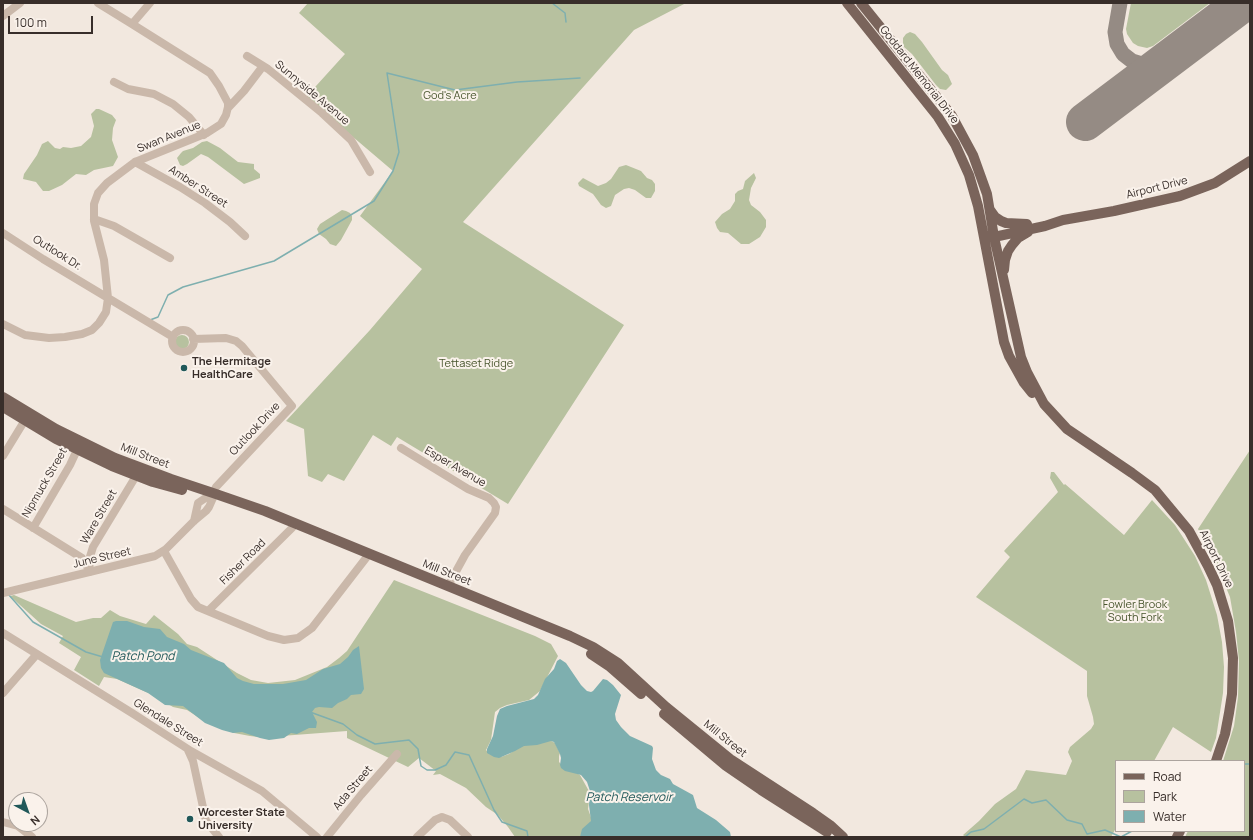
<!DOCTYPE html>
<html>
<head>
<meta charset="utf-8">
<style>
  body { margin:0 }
  #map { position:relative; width:1253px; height:840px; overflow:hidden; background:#f2e8df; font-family:Manrope,sans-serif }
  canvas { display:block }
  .frame { position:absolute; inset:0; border:4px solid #382e2a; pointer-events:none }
  .legend { position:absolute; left:1115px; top:760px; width:130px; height:72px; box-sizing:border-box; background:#faf2eb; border:1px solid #aca49e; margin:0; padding:5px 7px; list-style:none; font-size:12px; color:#382e2a }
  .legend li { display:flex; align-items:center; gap:8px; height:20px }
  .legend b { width:20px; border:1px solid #aca49e }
  .north { position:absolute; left:8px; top:792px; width:40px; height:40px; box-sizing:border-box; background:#faf2eb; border:1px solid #aca49e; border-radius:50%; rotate:139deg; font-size:11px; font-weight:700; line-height:16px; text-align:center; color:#382e2a }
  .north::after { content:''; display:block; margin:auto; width:14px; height:18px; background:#205859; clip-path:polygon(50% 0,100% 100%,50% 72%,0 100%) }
  .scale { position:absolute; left:8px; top:16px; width:85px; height:18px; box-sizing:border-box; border:2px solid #382e2a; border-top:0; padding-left:5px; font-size:12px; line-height:14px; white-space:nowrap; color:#382e2a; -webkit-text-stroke:3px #faf2eb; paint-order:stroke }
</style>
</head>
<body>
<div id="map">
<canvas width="1253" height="840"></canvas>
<div class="frame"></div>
<ul class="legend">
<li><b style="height:5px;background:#7a645b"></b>Road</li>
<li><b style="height:11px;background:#b7c19f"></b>Park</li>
<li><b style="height:11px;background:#7eafaf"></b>Water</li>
</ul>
<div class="north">N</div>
<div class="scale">100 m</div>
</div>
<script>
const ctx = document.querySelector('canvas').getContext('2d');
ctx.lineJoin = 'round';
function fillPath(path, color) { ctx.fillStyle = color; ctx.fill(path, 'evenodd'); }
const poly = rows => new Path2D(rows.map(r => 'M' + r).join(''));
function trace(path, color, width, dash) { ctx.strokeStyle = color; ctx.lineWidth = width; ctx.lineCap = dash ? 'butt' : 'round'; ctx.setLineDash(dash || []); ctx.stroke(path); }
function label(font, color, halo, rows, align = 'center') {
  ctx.font = font + ' Manrope,sans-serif'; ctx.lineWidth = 4; ctx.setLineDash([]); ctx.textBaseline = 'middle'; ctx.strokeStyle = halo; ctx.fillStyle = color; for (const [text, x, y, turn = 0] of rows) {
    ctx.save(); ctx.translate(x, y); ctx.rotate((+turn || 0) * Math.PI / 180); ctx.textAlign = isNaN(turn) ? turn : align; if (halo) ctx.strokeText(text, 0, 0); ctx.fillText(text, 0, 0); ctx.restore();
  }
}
fillPath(poly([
  [308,3,686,3,634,30,463,222,624,325,508,504,397,437,391,446,373,435,344,481,328,474,322,482,308,476,304,429,286,421,370,330,422,269,360,216,393,171,306,97,345,54,299,13],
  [1131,3,1210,3,1153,46,1147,48,1138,46,1133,43,1127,34,1126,29],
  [910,32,915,34,922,42,942,70,948,75,952,84,946,90,940,89,936,85,912,54,904,47,903,44,903,38,906,34],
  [96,109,99,109,112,115,116,120,113,128,112,140,118,157,113,166,94,170,86,175,76,174,62,185,49,191,43,191,36,182,23,179,24,174,37,155,42,144,48,141,55,148,60,149,63,147,71,148,81,146,91,137,94,126,91,114],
  [207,141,220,148,238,162,254,164,254,169,260,174,260,178,244,184,208,157,201,154,187,164,183,166,180,165,177,158,181,153,183,151,193,148,202,142],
  [626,165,641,171,647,178,652,180,655,184,655,191,651,198,646,198,635,190,629,188,624,189,615,195,611,206,606,208,601,205,593,194,579,186,578,183,583,178,598,186,606,183,611,179,619,167],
  [754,173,756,178,751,188,749,200,751,205,760,212,766,220,766,227,760,237,749,244,741,244,728,233,720,232,717,228,715,222,722,214,730,209,735,201,735,194,738,191,743,189,745,181],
  [342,210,346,211,350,213,352,216,352,220,341,240,336,246,330,244,326,239,319,234,317,229,320,224],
  '175 342a7 7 0 1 1 14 0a7 7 0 1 1-14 0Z',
  [1250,450,1250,837,1185,837,1188,831,1244,831,1244,761,1223,761,1234,726,1238,697,1239,661,1236,632,1230,597,1214,559,1198,529],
  [1051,472,1054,472,1064,485,1065,484,1124,535,1152,500,1175,525,1195,556,1206,580,1217,615,1222,642,1224,667,1223,693,1216,738,1211,752,1173,727,1154,761,1116,761,1116,828,1111,837,965,837,963,835,979,821,995,804,1016,789,1026,770,1066,775,1072,761,1068,752,1070,747,1091,729,1094,724,1093,717,1087,696,1087,671,976,597,1010,557,1004,551,1058,492,1050,478],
  [394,580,535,636,551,644,558,656,540,691,529,700,507,705,500,708,495,712,491,740,486,750,490,754,501,757,509,754,521,746,548,739,555,743,560,753,559,756,559,762,562,765,580,775,590,793,588,809,592,820,582,837,515,837,508,827,498,815,486,807,466,788,440,774,433,775,436,771,419,758,408,767,347,738,347,731,268,737,267,738,250,736,234,733,198,717,187,710,173,707,155,696,117,679,104,677,99,686,74,670,81,657,59,643,63,636,41,624,10,596,14,595,76,622,93,618,101,618,110,610,120,616,146,624,154,615,178,634,187,644,197,647,237,673,251,680,268,683,295,680,327,667,339,658,347,651]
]), '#b7c19f');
fillPath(poly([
  [116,621,127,621,144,627,160,629,167,637,184,644,191,650,224,663,237,678,243,681,254,684,283,684,306,680,323,669,340,664,348,657,353,650,359,646,364,689,361,694,351,695,347,699,338,703,332,708,319,707,315,708,312,712,317,722,316,728,309,728,297,734,291,733,284,738,269,740,260,738,242,732,233,733,222,730,205,723,183,706,165,705,148,693,104,673,101,668,100,660,113,622],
  [560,659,566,663,581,685,587,691,591,692,593,691,603,679,607,680,613,685,621,695,615,714,616,720,621,727,630,736,652,746,653,748,652,759,656,770,661,775,670,779,673,784,693,795,697,808,716,820,730,832,731,837,580,837,582,829,591,821,589,805,590,791,587,782,581,775,565,771,561,768,560,765,561,758,560,754,554,742,551,741,537,745,524,746,515,751,499,758,494,757,487,753,487,749,493,736,497,716,500,709,507,706,534,699,538,695,545,679,554,669,557,661]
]), '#7eafaf');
trace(poly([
  [552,3,565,13,566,22],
  [150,320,158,317,168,295,183,287,274,261,374,201,393,171,399,152,387,73,455,90,517,82,580,78],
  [8,594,33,622,86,652,103,657],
  [310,712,343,724,357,735,375,744,409,740,418,749,421,766,427,770,435,770,446,765,455,752,469,755,494,810,502,822,527,831,528,837],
  [1244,764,1250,764],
  [965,837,971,832,984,829,1024,799,1032,803,1046,800,1067,820,1082,824,1087,834,1105,830,1121,837,1132,831]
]), '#7eafaf', 1.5);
trace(poly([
  [1120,3,1115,32,1117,44,1123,54,1132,61,1145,65,1156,64,1168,60]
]), '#958b84', 15);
trace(poly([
  [1085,122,1243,3]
]), '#958b84', 38);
trace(poly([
  [98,3,132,24],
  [3,16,20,3],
  [247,56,268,69,322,113,351,140,370,172],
  [114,82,128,89,154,94,173,104,189,117,204,135],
  [228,108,244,91,263,66],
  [135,162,180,187,205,203,230,222,245,236],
  [94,219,114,226,170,258],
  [3,233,43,259,173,337],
  [3,324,25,335,49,338,65,337,82,334,92,330,99,323,106,312,108,298,104,260,94,221,94,204,98,193,107,183,135,162,207,133,221,124,226,115,228,107,228,103,219,86,210,73,132,24,150,3],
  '172 341a11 11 0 1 1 22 0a11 11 0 1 1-22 0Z',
  [193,339,226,338,236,341,242,346,292,406,216,487,213,493,198,503,194,521],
  [401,448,468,489,489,498,494,503,496,507,495,513,465,555,448,586],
  [3,456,25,420],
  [3,509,82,558,89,570],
  [33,528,70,465,77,450],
  [164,551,191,599,198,607,268,636,284,640,298,638,312,628,366,558],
  [90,572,89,560,93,547,136,476],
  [3,593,155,556,166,549,194,521,206,511,209,507,213,498,213,493],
  [208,611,292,528],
  [3,633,132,713,191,751,262,791,317,837],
  [3,693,37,654],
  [188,750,193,761,206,821,219,837],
  [3,822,18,826,32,837],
  [327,837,361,795,397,754],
  [417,837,435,820,442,817,450,820,468,837]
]), '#cab8aa', 8);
trace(poly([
  [847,3,938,117,955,144,969,175,978,206,1004,342,1009,356,1024,383,1032,393],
  [861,3,952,116,973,155,987,194,994,237,1021,357,1027,372,1044,404,1067,429,1132,473,1155,490,1189,531,1208,566,1217,585,1228,621,1233,658,1232,694,1229,713,1225,734,1216,761],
  [990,210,995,217,1001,221,1006,223,1027,224],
  [988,236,994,237,1045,226,1063,220,1114,211,1180,196,1215,183,1250,161],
  [1004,270,1005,260,1008,251,1012,245,1018,238,1028,232],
  [3,397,56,429,115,458,171,479,213,493,265,511,570,636,593,647,618,663,666,707,730,759,813,813,830,825,843,837],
  [3,407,56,439,112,466,153,482,182,490],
  [591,654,609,666,641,694],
  [664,714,726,766,761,790,827,832],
  [1177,837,1180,831]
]), '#7a645b', 10);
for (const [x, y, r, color] of [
  [184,368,4,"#205859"],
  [190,819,4,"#205859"]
]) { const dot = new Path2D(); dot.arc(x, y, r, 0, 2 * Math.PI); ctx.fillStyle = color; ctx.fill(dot); trace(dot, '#faf2eb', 1.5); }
label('11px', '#382e2a', '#faf2eb', [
  ["Goddard Memorial Drive",919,75,52],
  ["Sunnyside Avenue",312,93,40],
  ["Swan Avenue",169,137,-22],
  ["Amber Street",198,187,33],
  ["Airport Drive",1157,188,-14],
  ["Outlook Dr.",57,253,32],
  ["Outlook Drive",255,429,-47],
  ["Mill Street",145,456,21],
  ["Esper Avenue",455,467,30],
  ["Nipmuck Street",45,483,-60],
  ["Ware Street",99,517,-60],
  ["June Street",102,558,-13],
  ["Airport Drive",1216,559,64],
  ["Fisher Road",243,562,-45],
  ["Mill Street",447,573,22],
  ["Glendale Street",168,723,32],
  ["Mill Street",725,739,39],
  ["Ada Street",353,788,-50]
]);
label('11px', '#49562e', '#faf2eb', [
  ["God's Acre",450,96],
  ["Tettaset Ridge",476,364],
  ["Fowler Brook",1135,605],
  ["South Fork",1135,618]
]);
label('bold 11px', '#382e2a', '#faf2eb', [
  ["The Hermitage",192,362],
  ["HealthCare",192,375],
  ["Worcester State",198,813],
  ["University",198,826]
], 'left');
label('italic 12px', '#205859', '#faf2eb', [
  ["Patch Pond",143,657],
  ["Patch Reservoir",629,798]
]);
</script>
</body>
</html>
